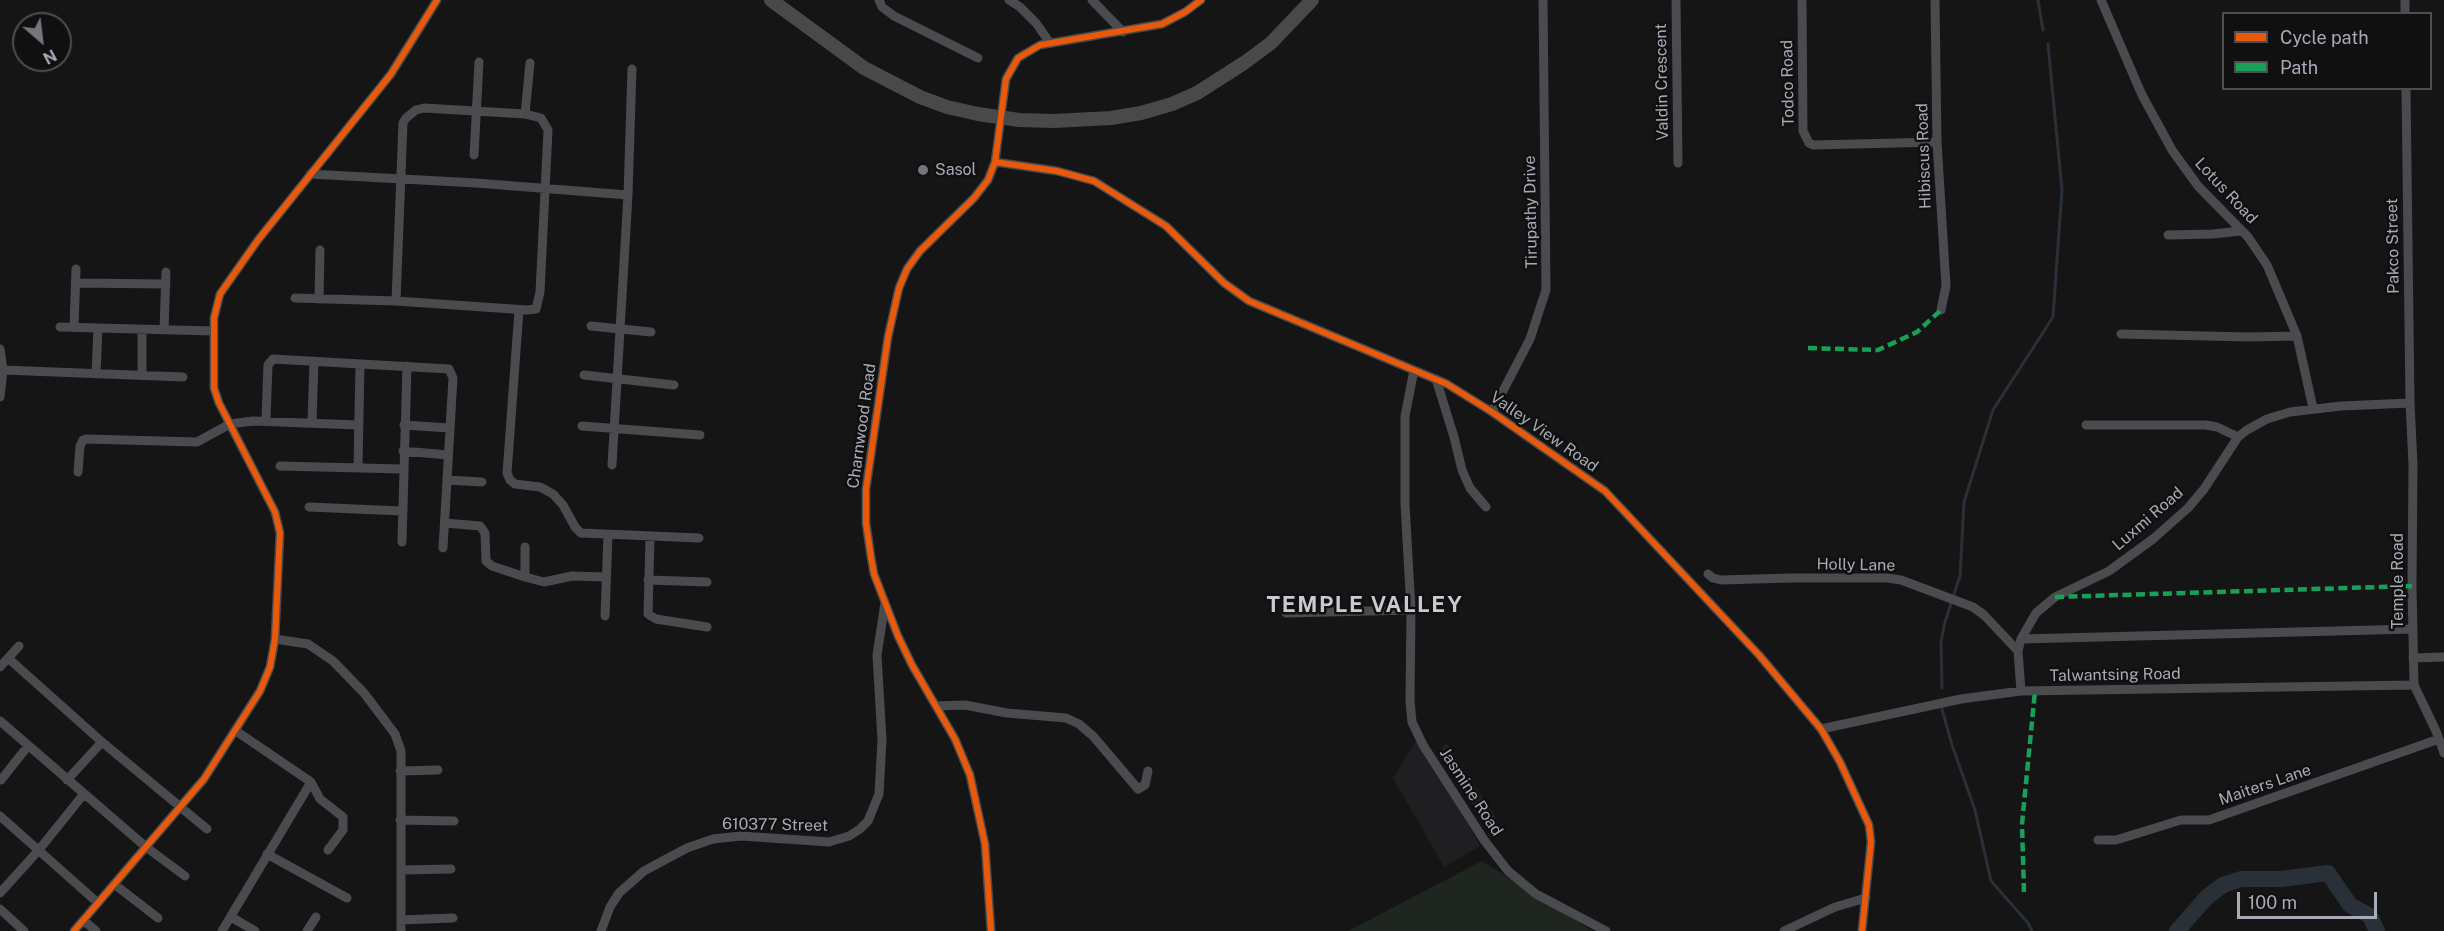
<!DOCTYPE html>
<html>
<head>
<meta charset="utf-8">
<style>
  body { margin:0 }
  #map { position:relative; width:2444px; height:931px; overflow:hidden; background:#151516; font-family:"Public Sans",sans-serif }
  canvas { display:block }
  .legend { position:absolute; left:2222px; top:12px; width:210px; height:78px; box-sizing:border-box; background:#101011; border:2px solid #4c4e53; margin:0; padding:8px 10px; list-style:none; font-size:18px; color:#a7abb6 }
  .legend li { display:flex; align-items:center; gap:12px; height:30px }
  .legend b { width:30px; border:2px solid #4c4e53 }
  .north { position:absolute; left:12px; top:12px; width:60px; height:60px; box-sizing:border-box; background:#101011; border:2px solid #4c4e53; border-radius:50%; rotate:152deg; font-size:16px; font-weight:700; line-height:24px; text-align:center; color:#a7abb6 }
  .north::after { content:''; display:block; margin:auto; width:21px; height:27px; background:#74767e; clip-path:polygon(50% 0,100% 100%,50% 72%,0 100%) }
  .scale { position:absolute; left:2237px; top:892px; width:140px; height:27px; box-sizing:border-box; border:3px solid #a7abb6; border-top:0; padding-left:8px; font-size:18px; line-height:21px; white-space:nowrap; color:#a7abb6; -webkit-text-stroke:4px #101011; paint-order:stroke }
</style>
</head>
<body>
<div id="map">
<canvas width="2444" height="931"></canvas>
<ul class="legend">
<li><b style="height:8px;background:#e8590c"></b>Cycle path</li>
<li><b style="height:8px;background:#1a9f57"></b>Path</li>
</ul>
<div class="north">N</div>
<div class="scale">100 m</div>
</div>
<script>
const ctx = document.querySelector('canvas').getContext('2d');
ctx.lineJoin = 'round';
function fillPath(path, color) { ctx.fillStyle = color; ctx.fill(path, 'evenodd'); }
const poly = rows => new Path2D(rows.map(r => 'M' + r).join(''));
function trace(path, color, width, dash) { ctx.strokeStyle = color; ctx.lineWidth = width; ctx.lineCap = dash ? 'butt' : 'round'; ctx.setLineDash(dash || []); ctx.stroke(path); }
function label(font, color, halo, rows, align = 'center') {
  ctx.font = font + ' "Public Sans",sans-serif'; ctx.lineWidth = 5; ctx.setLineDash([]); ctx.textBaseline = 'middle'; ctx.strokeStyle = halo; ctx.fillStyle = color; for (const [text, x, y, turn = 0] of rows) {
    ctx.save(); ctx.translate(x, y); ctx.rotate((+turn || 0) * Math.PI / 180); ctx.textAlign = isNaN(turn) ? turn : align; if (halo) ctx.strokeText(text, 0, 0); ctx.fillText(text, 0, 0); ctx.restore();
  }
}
fillPath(poly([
  [1420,735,1480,846,1444,867,1393,778],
  [1446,742,1497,819,1484,825,1440,750]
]), '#1f1f21');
fillPath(poly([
  [1482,861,1592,931,1348,931]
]), '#1f2620');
trace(poly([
  [2038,0,2043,30],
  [1942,688,1941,642,1945,622,1960,576,1964,502,1993,410,2053,317,2062,190,2048,44],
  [1942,709,1952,745,1975,810,1991,881,2028,923,2032,931]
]), '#293037', 3);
trace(poly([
  [2177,931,2207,897,2223,885,2241,879,2281,879,2328,873,2350,905,2370,916,2377,931]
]), '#293037', 16);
trace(poly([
  [879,0,882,7,894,16,978,58],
  [1009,0,1020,7,1036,23,1050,43],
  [1092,0,1123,32],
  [1676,0,1678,163],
  [1802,0,1803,131,1809,143,1813,145,1937,142],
  [1935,0,1937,142,1946,286,1941,310],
  [2101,0,2142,95,2172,150,2198,186,2248,237,2267,265,2297,336,2313,408],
  [2405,0,2405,14],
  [2406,88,2410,403,2413,464,2412,586,2414,685,2436,731,2444,753],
  [525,114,530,63],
  [474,155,479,62],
  [995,162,1057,171,1094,181,1166,226,1224,283,1249,301,1447,384,1492,412,1605,491,1759,655,1821,729,1840,762,1869,825,1871,842,1862,931],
  [310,174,476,183,628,195],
  [2168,235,2213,234,2241,231],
  [76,283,166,284],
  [295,298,396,301,527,310,536,309,540,292,548,130,541,118,525,114,424,108,416,110,406,118,403,123,396,301],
  [319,299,320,250],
  [519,310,507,473,510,480,515,484,540,487,553,494,563,505,575,527,581,533,699,538],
  [591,326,651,332],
  [60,327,214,331],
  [74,327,76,269],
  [164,330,166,272],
  [2121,334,2248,337,2297,336],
  [0,349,3,370,183,377],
  [1414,370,1405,416,1405,504,1411,610,1410,701,1412,722,1423,745,1484,840,1508,871,1536,894,1606,931],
  [96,374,98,328],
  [142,375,142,330],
  [584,375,674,385],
  [1436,379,1454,437,1462,470,1470,488,1486,507],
  [0,397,3,370],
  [1492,412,1530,339,1546,290,1543,0],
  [266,420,268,365,273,359,449,369,453,378,443,548],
  [312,422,314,361],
  [404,425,449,428],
  [2086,425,2206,425,2217,427,2238,437],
  [582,426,700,435],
  [403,451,448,455],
  [612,465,628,195,632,69],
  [280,466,402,469],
  [358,467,360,364],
  [78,472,80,446,83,440,86,439,197,442,230,424,253,421,358,425],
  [447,480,482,482],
  [309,507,402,511],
  [445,523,480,526,485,533,486,561,492,566,525,577,544,582,572,576,606,577],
  [650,538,648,614,656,619,707,627],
  [402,542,407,366],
  [1708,574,1713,578,1721,580,1791,578,1887,578,1901,580,1973,607,1984,615,2018,651],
  [525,577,525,547],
  [648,580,707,582],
  [1286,613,1411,610],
  [605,616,608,535],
  [275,639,308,644,333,661,364,693,395,734,401,751,401,931],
  [2021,639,2413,629],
  [8,658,102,742,207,829],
  [2413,658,2444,657],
  [0,667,19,646],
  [2021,691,2018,651,2021,639,2036,613,2055,597,2109,571,2153,539,2188,508,2204,489,2238,437,2247,430,2267,419,2290,412,2341,406,2410,403],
  [936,706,965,705,1007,713,1066,718,1079,724,1093,736,1138,789,1145,785,1148,771],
  [0,721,146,847,185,876],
  [1821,729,1961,699,2021,691,2414,685],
  [236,731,311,782,320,799,343,817,343,830,328,850],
  [400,771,438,770],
  [1,780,28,746],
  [67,780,102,742],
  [0,816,98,903],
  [400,820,454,821],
  [2098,840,2116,840,2181,820,2209,820,2439,739],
  [267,854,347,898],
  [401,870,451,869],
  [114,884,158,918],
  [0,893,38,851,83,795],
  [0,909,24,931],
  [231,917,255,931],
  [83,920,96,931],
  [401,920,453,918],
  [74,931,204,779,260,691,270,667,275,639,280,533,275,512,219,403,214,388,214,318,220,294,258,240,391,74,437,0],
  [222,931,311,782],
  [307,931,316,917],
  [601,931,610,907,619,893,644,871,687,848,713,839,741,836,829,842,849,836,860,829,868,821,879,794,882,740,877,655,885,603],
  [991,931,985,844,970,775,955,739,912,665,898,636,874,574,871,557,866,523,866,489,888,337,899,288,907,269,920,251,974,198,988,180,995,162,1006,79,1018,58,1040,45,1162,24,1185,12,1201,0],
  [1784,931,1835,907,1866,898]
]), '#4a4b4e', 9);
trace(poly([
  [771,0,864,68,920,97,947,107,978,114,1019,120,1054,121,1111,118,1141,113,1172,104,1197,93,1244,63,1271,43,1312,0]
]), '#49494c', 14);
trace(poly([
  [1808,348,1878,350,1917,332,1941,310],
  [2055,597,2412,586],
  [2024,892,2022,824,2035,691]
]), '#1a9f57', 4.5, [9, 4.5]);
trace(poly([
  [995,162,1057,171,1094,181,1166,226,1224,283,1249,301,1447,384,1492,412,1605,491,1759,655,1821,729,1840,762,1869,825,1871,842,1862,931],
  [74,931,204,779,260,691,270,667,275,639,280,533,275,512,219,403,214,388,214,318,220,294,258,240,391,74,437,0],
  [991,931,985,844,970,775,955,739,912,665,898,636,874,574,871,557,866,523,866,489,888,337,899,288,907,269,920,251,974,198,988,180,995,162,1006,79,1018,58,1040,45,1162,24,1185,12,1201,0]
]), '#e8590c', 6);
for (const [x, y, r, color] of [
  [923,170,6,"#74767e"]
]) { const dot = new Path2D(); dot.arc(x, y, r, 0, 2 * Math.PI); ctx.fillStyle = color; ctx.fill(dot); trace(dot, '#101011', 2); }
label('16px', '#a7abb6', '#101011', [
  ["Valdin Crescent",1662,82,-91],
  ["Todco Road",1788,83,-91],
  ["Hibiscus Road",1924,156,-92],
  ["Lotus Road",2226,191,47],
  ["Tirupathy Drive",1531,212,-91],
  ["Pakco Street",2393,246,-91],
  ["Charnwood Road",862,426,-82],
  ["Valley View Road",1544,432,35],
  ["Luxmi Road",2148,519,-41],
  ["Holly Lane",1856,565,1],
  ["Temple Road",2398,581,-90],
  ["Talwantsing Road",2115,675,-1],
  ["Maiters Lane",2265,785,-19],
  ["Jasmine Road",1471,792,57],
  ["610377 Street",775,825,1]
]);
label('16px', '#a7abb6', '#101011', [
  ["Sasol",935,170]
], 'left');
ctx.letterSpacing = '1.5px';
label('bold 22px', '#c8cad2', '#101011', [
  ["TEMPLE VALLEY",1365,605]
]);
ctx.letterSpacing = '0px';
</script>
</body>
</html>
